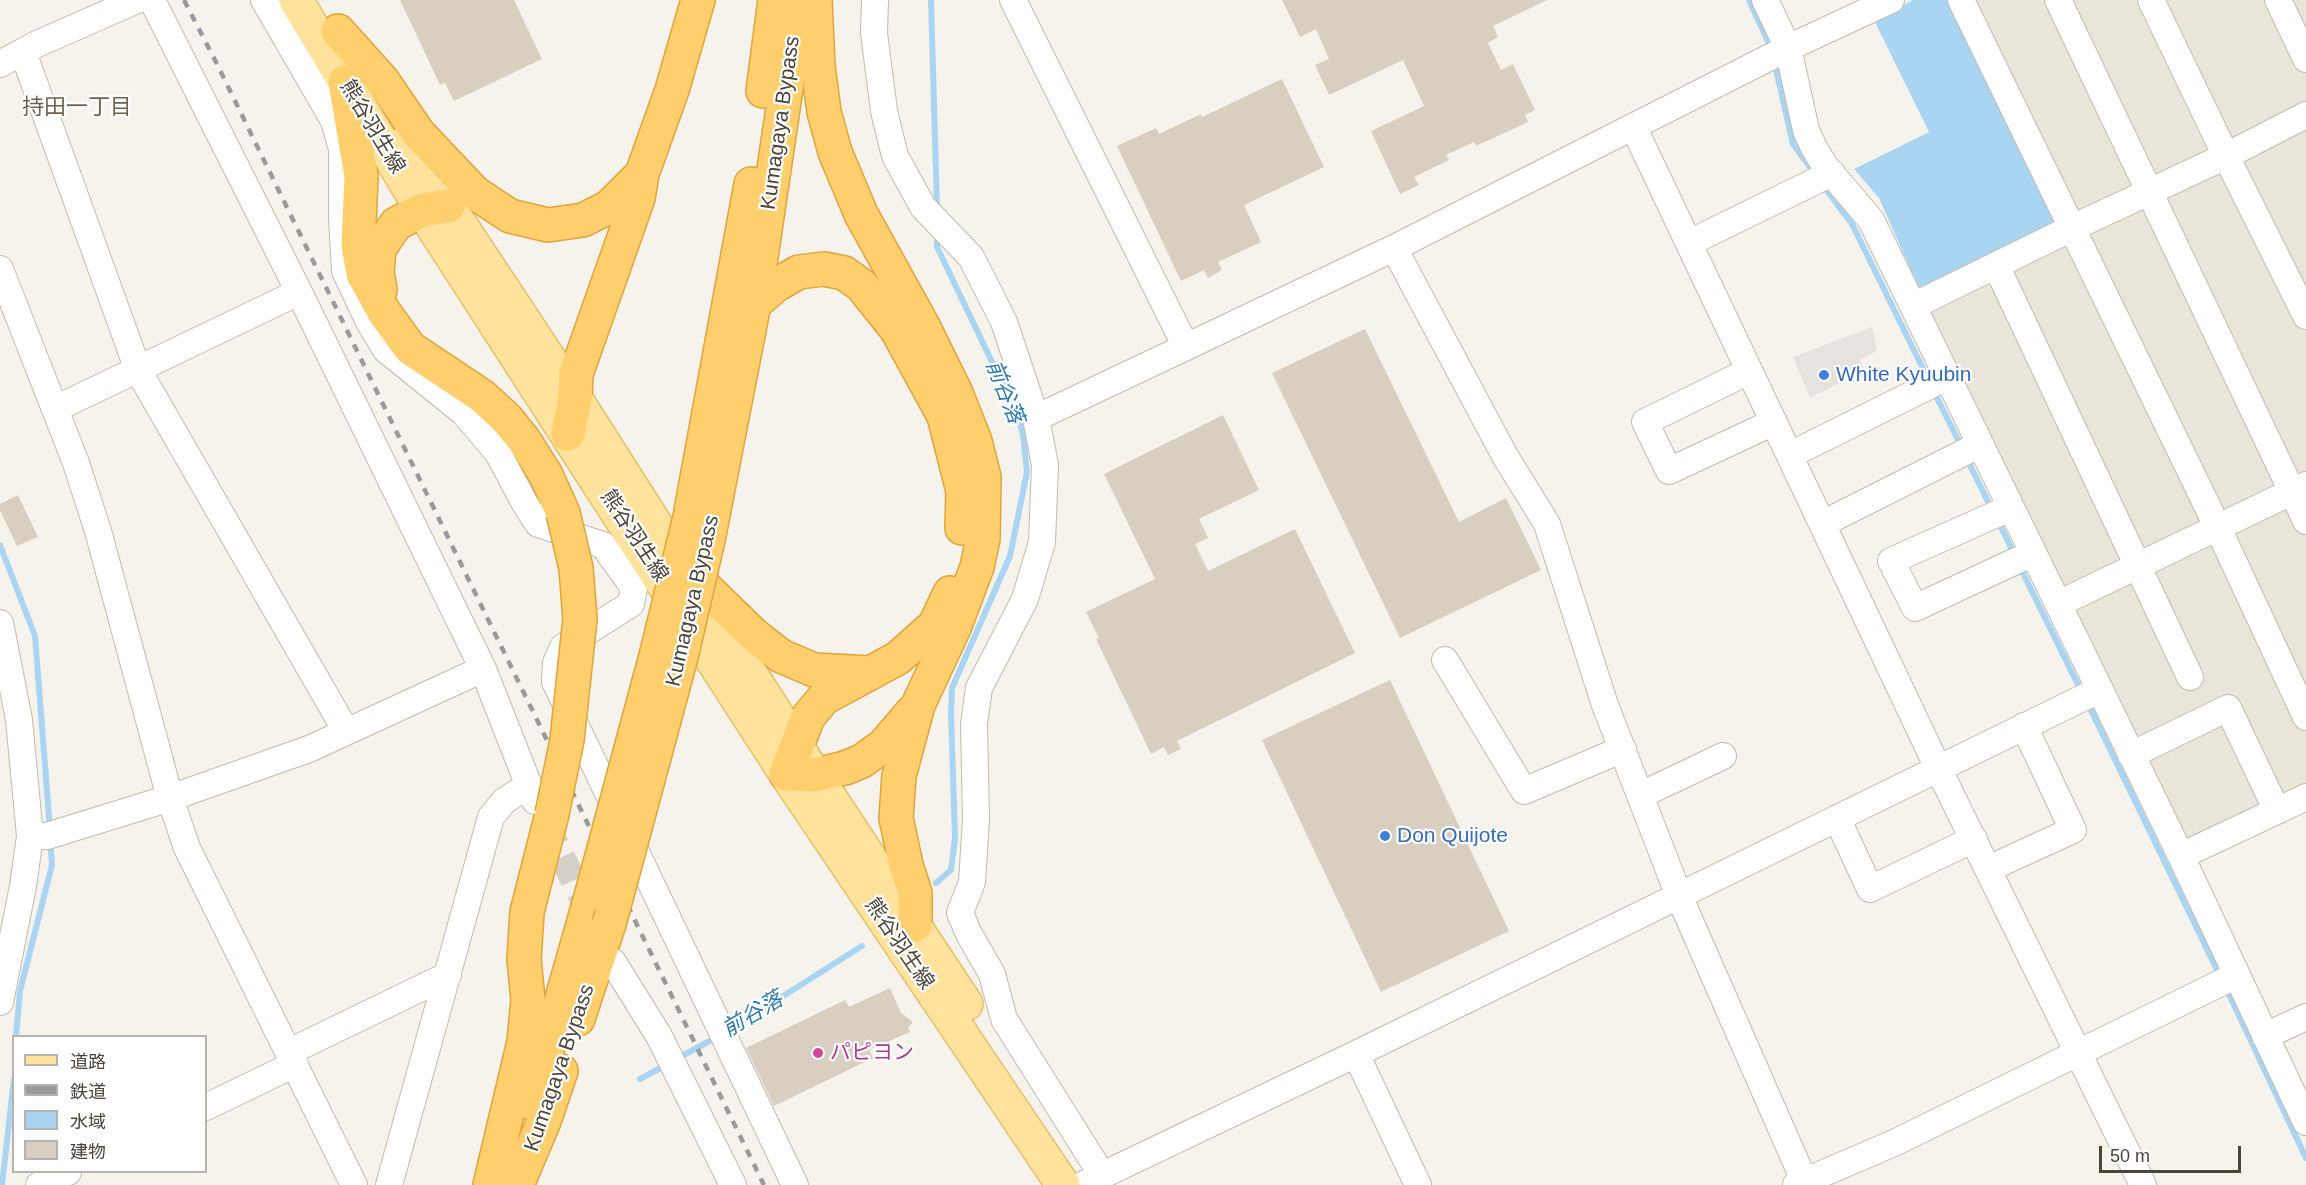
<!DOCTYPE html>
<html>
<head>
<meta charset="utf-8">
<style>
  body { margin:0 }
  #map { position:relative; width:2306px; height:1185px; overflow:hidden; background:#f6f3ec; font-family:Arial,"Noto Sans JP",sans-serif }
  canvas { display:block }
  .legend { position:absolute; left:12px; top:1035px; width:195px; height:138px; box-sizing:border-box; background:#fff; border:2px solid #b7b4b0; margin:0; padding:8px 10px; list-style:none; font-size:18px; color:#4b4439 }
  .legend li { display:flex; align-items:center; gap:12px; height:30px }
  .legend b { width:30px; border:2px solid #b7b4b0 }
  .scale { position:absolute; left:2099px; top:1146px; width:142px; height:27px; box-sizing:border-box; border:3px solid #4b4439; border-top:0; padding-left:8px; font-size:18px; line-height:21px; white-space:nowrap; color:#4b4439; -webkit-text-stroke:4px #fff; paint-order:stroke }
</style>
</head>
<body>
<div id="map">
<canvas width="2306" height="1185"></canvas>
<ul class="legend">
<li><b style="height:8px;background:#ffe39c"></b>道路</li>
<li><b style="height:8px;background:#9a9a9a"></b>鉄道</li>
<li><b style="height:16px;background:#a9d4f2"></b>水域</li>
<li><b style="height:16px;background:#d8cfc1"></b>建物</li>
</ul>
<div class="scale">50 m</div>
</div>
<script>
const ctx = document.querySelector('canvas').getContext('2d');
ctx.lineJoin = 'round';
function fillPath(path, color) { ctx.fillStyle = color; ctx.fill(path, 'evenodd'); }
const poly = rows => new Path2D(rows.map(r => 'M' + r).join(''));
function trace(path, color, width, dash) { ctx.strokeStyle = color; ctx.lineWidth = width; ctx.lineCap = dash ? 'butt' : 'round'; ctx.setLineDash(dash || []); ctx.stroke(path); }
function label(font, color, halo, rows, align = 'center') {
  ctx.font = font + ' Arial,"Noto Sans JP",sans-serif'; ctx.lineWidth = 4.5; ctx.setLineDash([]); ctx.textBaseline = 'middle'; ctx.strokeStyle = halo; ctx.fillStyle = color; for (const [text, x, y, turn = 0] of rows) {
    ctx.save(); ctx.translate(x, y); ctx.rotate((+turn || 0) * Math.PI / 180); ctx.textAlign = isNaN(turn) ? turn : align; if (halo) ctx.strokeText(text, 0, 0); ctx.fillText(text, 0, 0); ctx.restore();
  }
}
fillPath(poly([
  [1970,0,2306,0,2306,790,2187,842,1931,311]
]), '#eae5da');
fillPath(poly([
  [1872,327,1877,351,1860,360,1865,370,1810,398,1793,357]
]), '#e6e2dd');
fillPath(poly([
  [1913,0,1951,0,2058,219,2055,226,1926,289,1918,286,1879,198,1854,169,1929,132,1874,20]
]), '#a9d4f2');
trace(poly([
  [931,0,937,208],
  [1749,0,1771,48],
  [1774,61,1793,144,1815,174],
  [1822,184,1852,224,1929,381],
  [1933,390,1962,448],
  [1966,457,1992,510],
  [1997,519,2015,556],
  [0,545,35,636,50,830],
  [2019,565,2082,693],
  [2087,702,2220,976],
  [936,883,951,870,955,838,951,713,952,688,1010,556,1027,472,1023,435,1017,414,937,247,937,234],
  [2226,988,2306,1158],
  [728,1031,862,946],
  [16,1036,20,991,52,865,50,840],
  [678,1058,719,1036],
  [640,1079,666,1065],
  [2,1185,14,1079]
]), '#a9d4f2', 6);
fillPath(poly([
  [400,0,514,0,542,59,454,101,445,83,440,85],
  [1282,0,1547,0,1493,26,1498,37,1488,43,1501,70,1513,64,1535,110,1525,115,1528,122,1476,146,1474,142,1446,155,1449,160,1414,177,1419,185,1400,194,1371,131,1424,106,1403,60,1329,95,1315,65,1329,59,1316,29,1300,37],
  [1282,79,1324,167,1244,205,1261,242,1218,262,1222,270,1208,278,1204,270,1181,281,1117,146,1156,128,1159,134,1201,114,1202,117],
  [1365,329,1459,522,1506,498,1541,570,1400,638,1272,373],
  [1223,415,1259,490,1199,519,1208,538,1195,544,1208,571,1295,529,1355,653,1177,741,1181,749,1168,755,1164,747,1151,754,1096,639,1099,638,1086,612,1155,579,1104,474],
  [18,495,38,537,17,546,0,510,0,504],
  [1390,680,1509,931,1381,992,1262,740],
  [890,988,901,1013,913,1022,908,1028,910,1032,869,1050,873,1058,774,1106,746,1048,845,1000,849,1007]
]), '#d8cfc1');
trace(poly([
  [545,822,592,918]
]), '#d4d0c8', 26, [26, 13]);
const minor = poly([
  [152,0,299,292,483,669,535,801],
  [264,0,334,121,342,149,342,218,345,271,369,322,386,350,464,413,498,453,524,502,538,524,603,545,634,588,631,604,563,647,556,663,555,682,795,1185],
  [875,0,874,33,884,111,895,156,923,207,971,257,1004,322,1036,418,1045,465,1042,542,1025,599,979,688,974,724,976,819,972,882,960,913,969,934,992,974,1004,1019,1102,1175],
  [1013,0,1186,347,1394,248,1788,48,1891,0],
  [1765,0,1788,48,1806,130,1814,148,1825,166,1871,220,2181,856,2306,1122],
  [1961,0,2218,528,2306,717],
  [2058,0,2306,521],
  [2151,0,2226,156,2306,316],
  [2278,0,2306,59],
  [23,52,138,370,346,731],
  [0,64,37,44,137,0],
  [1634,128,1938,768,2143,1185],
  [1689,243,1832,173],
  [1394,248,1505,456,1547,524,1605,705,1679,896,1806,1185],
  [1996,265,2190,677],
  [0,269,76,463,98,531,170,798,187,848,354,1185],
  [1913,306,2072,228,2226,156,2306,115],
  [1749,371,1645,422,1669,471,1774,422],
  [55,409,299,292],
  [1036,418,1186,347],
  [1790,455,1947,377],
  [2010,508,1891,561,1915,608,2033,553],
  [1822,524,1979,445],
  [2058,604,2306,485],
  [0,623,19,720,30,836,23,886,0,1002],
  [1445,660,1524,791,1623,749],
  [2131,755,2228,708,2277,811],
  [1641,795,1723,756],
  [1837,818,1870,889,1974,839],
  [30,836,47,836,170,798,309,749,483,669],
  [2181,856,2306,797],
  [1988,869,2073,830,2024,726],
  [613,962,659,1036,733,1185],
  [2265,1036,2306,1017],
  [289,1052,448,975],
  [1356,1054,1418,1185],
  [206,1107,295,1064],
  [39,1185,68,1172],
  [389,1185,491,817,504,801,529,785],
  [1082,1185,1356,1054,2099,690],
  [1796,1185,1894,1143,2237,975]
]);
const major = poly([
  [296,0,422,210,786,774,1063,1185],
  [407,141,448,206,575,398,815,775,966,1004]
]);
const highway = poly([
  [815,0,818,66,824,112,835,152,861,214,923,326,956,393,975,441,984,477,983,539,977,567,954,628,918,705,899,776,896,818,906,865,915,893,915,925],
  [338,31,382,80,419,134,475,193,510,216,548,225,583,220,609,207,642,174],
  [345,82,361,176,358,245,363,274,384,312,410,348,482,396,506,418,524,440,546,475,563,513],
  [763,91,775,0],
  [380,290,377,272,379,249,396,224,422,210,448,206],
  [754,304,776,285,799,272,824,269,844,273,861,285,897,330,944,416,963,491,962,528],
  [568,434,575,398,576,374,638,198,642,174,672,90,698,0],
  [691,511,751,184],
  [708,540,754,304,799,0],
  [683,566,754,635,781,656,814,670,870,673],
  [913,711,884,745,862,761,845,768,815,775,786,774,808,717,824,698,898,658,935,625,950,593],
  [578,1019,609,924],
  [527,1102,547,1051,592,893],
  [490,1185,524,1042,528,1000,524,959,527,912,552,814],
  [517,1185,544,1121,561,1071]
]);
trace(minor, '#c2bbae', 28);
trace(major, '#e6c16a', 36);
trace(highway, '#e0a43c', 36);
trace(minor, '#fff', 26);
trace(major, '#ffe39c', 33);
trace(highway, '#ffcf6e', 33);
trace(poly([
  [184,0,217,64,764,1185]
]), '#9a9a9a', 4.5, [8, 8]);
const highwayBridge = poly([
  [552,814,567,740,580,619,576,568,563,513],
  [592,893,656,656,691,513],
  [609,924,681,657,708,540]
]);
trace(highwayBridge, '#e0a43c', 36, []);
trace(highwayBridge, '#ffcf6e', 33);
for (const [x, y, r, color] of [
  [1824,375,6,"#3f7fe0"],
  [1385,836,6,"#3f7fe0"],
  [818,1053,6,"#d1479c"]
]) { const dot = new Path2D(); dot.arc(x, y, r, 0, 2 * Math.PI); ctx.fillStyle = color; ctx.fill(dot); trace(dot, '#fff', 2); }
label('21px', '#4b4439', '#fff', [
  ["Kumagaya Bypass",781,123,-82],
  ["熊谷羽生線",372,127,59],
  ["熊谷羽生線",634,536,57],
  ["Kumagaya Bypass",693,601,-77],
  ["熊谷羽生線",899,944,56],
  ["Kumagaya Bypass",560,1068,-71]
]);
label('21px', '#366cbe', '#fff', [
  ["White Kyuubin",1836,375],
  ["Don Quijote",1397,836]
], 'left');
label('21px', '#b23c85', '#fff', [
  ["パピヨン",830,1053]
], 'left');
label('22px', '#6e6250', '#fff', [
  ["持田一丁目",77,108]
]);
label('italic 22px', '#2e7ab2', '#fff', [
  ["前谷落",1004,392,68],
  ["前谷落",753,1015,-31]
]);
</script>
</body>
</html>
